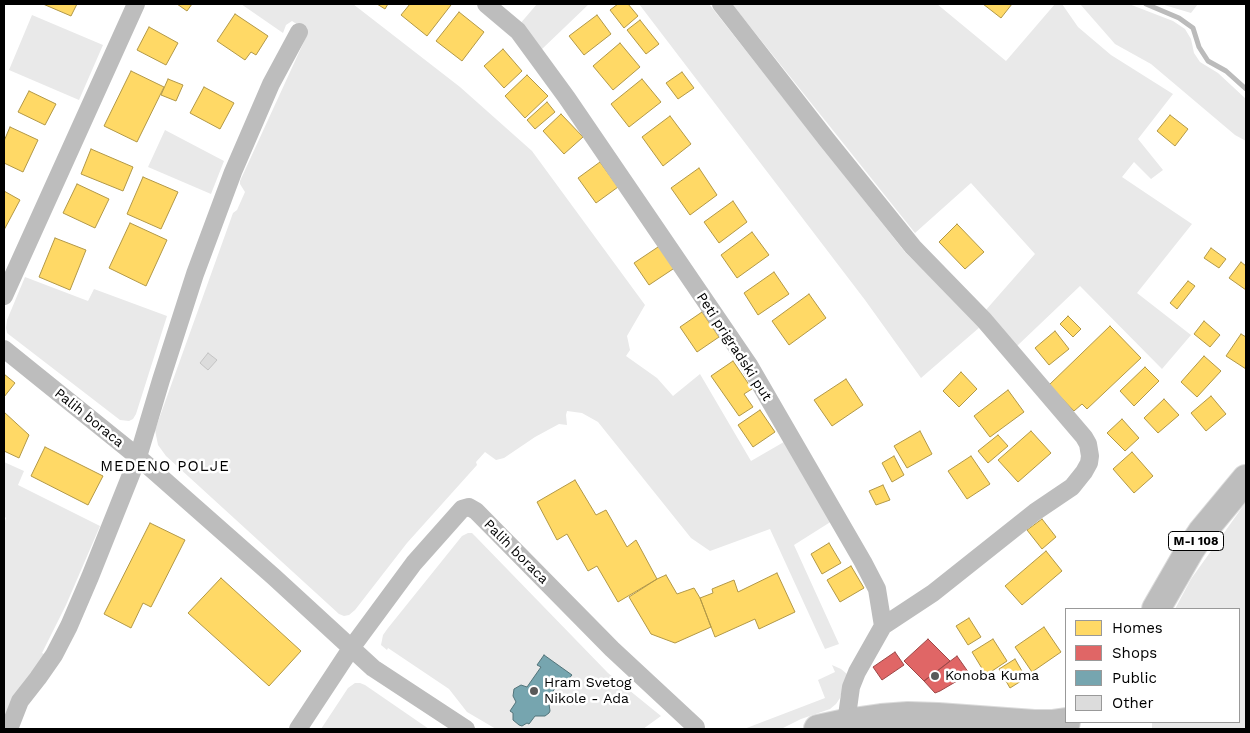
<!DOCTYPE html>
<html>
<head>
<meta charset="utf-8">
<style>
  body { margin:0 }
  #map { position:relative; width:1250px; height:733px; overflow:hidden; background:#fff; font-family:"Work Sans",sans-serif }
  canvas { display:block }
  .frame { position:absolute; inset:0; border:5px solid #000; pointer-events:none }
  .legend { position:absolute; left:1065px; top:608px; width:175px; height:115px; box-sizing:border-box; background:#fff; border:1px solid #999; margin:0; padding:6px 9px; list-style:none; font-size:15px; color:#000 }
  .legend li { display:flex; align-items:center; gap:10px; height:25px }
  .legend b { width:25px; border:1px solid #999 }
</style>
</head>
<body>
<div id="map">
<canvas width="1250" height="733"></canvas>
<div class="frame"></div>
<ul class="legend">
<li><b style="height:14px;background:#ffd966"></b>Homes</li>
<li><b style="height:14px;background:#e06666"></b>Shops</li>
<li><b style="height:14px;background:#76a5af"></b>Public</li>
<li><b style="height:14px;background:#dcdcdc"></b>Other</li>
</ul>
</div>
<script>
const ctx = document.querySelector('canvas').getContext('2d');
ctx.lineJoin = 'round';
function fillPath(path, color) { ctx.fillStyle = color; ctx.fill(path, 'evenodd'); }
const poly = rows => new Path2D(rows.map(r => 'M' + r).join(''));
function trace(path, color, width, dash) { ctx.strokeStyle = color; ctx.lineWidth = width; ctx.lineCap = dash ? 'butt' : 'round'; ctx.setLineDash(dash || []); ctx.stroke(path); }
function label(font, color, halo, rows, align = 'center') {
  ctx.font = font + ' "Work Sans",sans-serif'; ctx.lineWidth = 5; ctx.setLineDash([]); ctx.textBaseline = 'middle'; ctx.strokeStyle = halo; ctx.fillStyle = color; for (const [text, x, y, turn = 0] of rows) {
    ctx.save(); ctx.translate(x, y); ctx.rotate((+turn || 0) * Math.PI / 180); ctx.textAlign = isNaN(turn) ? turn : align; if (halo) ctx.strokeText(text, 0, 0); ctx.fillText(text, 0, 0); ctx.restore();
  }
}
fillPath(poly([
  [241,4,353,4,460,87,532,151,645,305,627,336,630,350,626,356,657,378,673,396,700,374,751,461,789,439,832,521,794,545,839,644,825,649,770,529,710,551,691,538,598,422,582,413,567,411,566,415,567,425,559,424,535,437,504,458,496,460,485,452,476,462,477,465,407,543,355,610,349,615,344,616,339,614,166,456,158,445,155,430,233,213,237,210,245,192,240,184,240,181,307,35,304,29,292,21,286,25,283,33],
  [537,4,589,4,541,50,519,25],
  [639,4,709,4,905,252,980,327,921,378,865,300],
  [732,4,937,4,1006,61,1055,4,1062,4,1078,27,1111,55,1173,94,1138,139,1163,170,1151,179,1134,162,1122,177,1192,224,1137,293,1191,335,1162,369,1080,286,1017,346,985,311,1035,254,971,183,915,233],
  [1080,4,1129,4,1173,21,1185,29,1191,39,1194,53,1200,62,1218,73,1246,99,1246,141,1235,135,1151,64,1115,44],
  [1161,4,1198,4,1191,13],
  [32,15,103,45,79,100,9,70],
  [165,130,224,161,211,194,148,167],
  [25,277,88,301,94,289,167,316,136,414,133,419,129,421,120,420,7,333,6,328,7,320],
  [4,462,24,471,18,485,100,526,66,605,42,653,48,656,4,729,4,524,6,518,4,516],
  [1246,502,1246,729,1152,729,1152,722,1239,722,1239,609,1175,609,1191,579],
  [468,533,472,533,475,536,608,673,661,716,643,729,496,729,467,712,449,689,388,648,387,650,381,645,383,635,388,628,462,536],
  [832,665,841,669,847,674,840,698,836,704,830,709,801,719,781,729,744,729,825,698,818,680,835,672],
  [355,683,360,683,365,685,429,729,321,729,348,688]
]), '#e9e9e9');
const homes = poly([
  [43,4,77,4,71,16,43,4],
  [177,4,192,4,187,11,177,4],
  [377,4,388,4,385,9,377,4],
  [410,4,449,4,451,5,427,36,401,15,410,4],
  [618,4,628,4,638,16,624,28,610,10,618,4],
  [983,4,1012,4,1001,18,983,4],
  [459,12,484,32,462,61,436,41,459,12],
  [235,14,268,36,256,55,251,52,245,60,217,41,235,14],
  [597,15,611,34,584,55,569,36,597,15],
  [640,20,659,44,646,54,627,30,640,20],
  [149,27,178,43,166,65,137,50,149,27],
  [620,43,640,67,613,90,593,66,620,43],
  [503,49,522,71,504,88,484,66,503,49],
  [131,71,164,87,137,142,104,126,131,71],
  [682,72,694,88,678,99,666,83,682,72],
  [527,75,548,96,525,118,505,96,527,75],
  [168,79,183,85,176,101,161,95,168,79],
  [642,79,661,102,629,127,611,104,642,79],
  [204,87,234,103,220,129,190,113,204,87],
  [29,91,56,104,45,125,18,112,29,91],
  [547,102,555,112,535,129,527,120,547,102],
  [561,114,583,137,564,154,543,131,561,114],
  [1170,115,1188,129,1175,146,1157,131,1170,115],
  [670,116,691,144,663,166,642,137,670,116],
  [10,127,38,140,23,172,4,163,4,141,10,127],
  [91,149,133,167,123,191,81,174,91,149],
  [600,162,618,187,596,203,578,178,600,162],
  [699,168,717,195,690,215,671,188,699,168],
  [143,177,178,192,161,229,127,214,143,177],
  [77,184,109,199,95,228,63,213,77,184],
  [4,191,20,200,4,230,4,191],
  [733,201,747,222,719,243,704,222,733,201],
  [130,223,167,240,146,286,109,268,130,223],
  [957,224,984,252,965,269,939,242,957,224],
  [752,232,769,255,737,278,721,255,752,232],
  [55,238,86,250,70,290,39,277,55,238],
  [661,245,676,267,649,285,634,263,661,245],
  [1211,248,1226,259,1219,268,1204,258,1211,248],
  [1241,262,1246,266,1246,290,1229,278,1241,262],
  [774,272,789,294,758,315,744,293,774,272],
  [1188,281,1195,286,1177,309,1170,303,1188,281],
  [809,294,826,318,789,345,772,321,809,294],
  [702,312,719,337,697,352,680,327,702,312],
  [1068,316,1081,329,1073,337,1060,324,1068,316],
  [1204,321,1220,335,1210,347,1194,334,1204,321],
  [1110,326,1141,358,1087,409,1082,404,1074,411,1049,385,1110,326],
  [1055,331,1069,349,1049,365,1035,348,1055,331],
  [1241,334,1246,337,1246,369,1226,356,1241,334],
  [1204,356,1221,371,1197,397,1181,382,1204,356],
  [733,361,752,389,744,394,753,407,739,416,711,376,733,361],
  [1145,367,1159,381,1134,406,1120,391,1145,367],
  [961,372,977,389,959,407,943,391,961,372],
  [4,374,15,383,4,397,4,374],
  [846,379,863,405,832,426,814,400,846,379],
  [1008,390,1024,412,990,437,974,416,1008,390],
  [1211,396,1226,414,1206,431,1191,413,1211,396],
  [1164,399,1179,415,1158,433,1144,418,1164,399],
  [760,410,775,432,753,447,738,425,760,410],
  [4,412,29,435,19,458,4,451,4,412],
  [1122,419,1139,438,1125,451,1107,433,1122,419],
  [920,431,932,454,907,468,894,446,920,431],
  [1031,431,1051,453,1018,482,998,460,1031,431],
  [998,435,1008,446,988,463,978,451,998,435],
  [45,447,103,476,88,505,31,476,45,447],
  [1132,452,1153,476,1134,493,1113,469,1132,452],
  [894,456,904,475,892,482,882,463,894,456],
  [971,456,990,484,967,499,948,471,971,456],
  [575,480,596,515,606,510,627,547,636,540,657,579,618,602,597,566,588,571,567,534,557,540,537,502,575,480],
  [883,485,890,500,876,505,869,491,883,485],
  [1042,519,1056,537,1042,549,1027,530,1042,519],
  [150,523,185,540,151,607,143,603,131,628,104,614,150,523],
  [829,543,841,563,822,574,811,554,829,543],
  [1046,551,1062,571,1022,605,1005,586,1046,551],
  [851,566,864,588,840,602,827,580,851,566],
  [777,573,795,612,759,629,755,619,715,637,700,598,713,593,712,589,734,580,738,592,777,573],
  [666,575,677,594,694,588,700,598,711,627,675,643,651,634,629,597,657,579,666,575],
  [221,578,301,651,269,686,188,613,221,578],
  [969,618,981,637,968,645,956,626,969,618],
  [1044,627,1061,652,1032,672,1015,647,1044,627],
  [993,639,1007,661,986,675,972,652,993,639],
  [1015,659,1026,678,1010,688,999,669,1015,659]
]);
fillPath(homes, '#ffd966');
trace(homes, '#b29847', 1);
const shops = poly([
  [928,639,950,661,924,681,904,661,928,639],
  [895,652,904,665,882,680,873,667,895,652],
  [957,656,971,676,957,681,940,691,935,693,924,681,957,656]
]);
fillPath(shops, '#e06666');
trace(shops, '#9d4747', 1);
const public = poly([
  [544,655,572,675,564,684,560,681,547,700,549,704,550,711,549,713,545,716,535,716,529,724,527,723,522,726,519,725,513,720,513,713,510,711,516,702,513,696,514,689,521,685,527,687,541,667,537,665,544,655]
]);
fillPath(public, '#76a5af');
trace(public, '#53747a', 1);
trace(poly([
  [1146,4,1179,18,1193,28,1199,47,1208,61,1226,71,1246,89]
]), '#bbb', 5);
const building = poly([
  [208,353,217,360,208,370,200,363,208,353]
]);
fillPath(building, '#dcdcdc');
trace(building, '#c4c4c4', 1);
const primary = poly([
  [1156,609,1190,550,1202,532,1246,479],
  [818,729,846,723,881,718,908,716,938,717,1034,724,1052,724,1066,722]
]);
trace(primary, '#dbdbdb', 30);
trace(poly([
  [486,4,518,31,567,98,749,365,863,562,877,589,883,626,857,672,851,687,846,723],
  [721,4,827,140,913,247,984,320,1084,437,1088,444,1090,456,1089,463,1084,472,1072,487,1035,512,933,593,883,626],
  [4,296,136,4],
  [4,349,138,457,274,577,373,668,466,729],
  [9,729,20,701,38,678,54,655,69,626,90,577,138,457,161,380,195,274,233,172,271,84,299,32],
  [298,729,352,647,414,563,462,509,469,507,476,511,612,649,696,727]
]), '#bdbdbd', 18);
trace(primary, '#bdbdbd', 28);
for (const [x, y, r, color] of [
  [935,676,5,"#595959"],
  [534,691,5,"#595959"]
]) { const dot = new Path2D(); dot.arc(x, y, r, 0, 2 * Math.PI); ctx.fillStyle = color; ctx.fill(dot); trace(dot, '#fff', 2); }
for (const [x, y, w] of [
  [1196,541,55]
]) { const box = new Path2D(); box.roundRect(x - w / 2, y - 9.5, w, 19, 4); ctx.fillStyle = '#fff'; ctx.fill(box); trace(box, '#000', 1); }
label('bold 12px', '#000', null, [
  ["M-I 108",1196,541]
]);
label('14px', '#000', '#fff', [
  ["Peti prigradski put",734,347,57],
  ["Palih boraca",89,418,39],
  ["Palih boraca",516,552,45]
]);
label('14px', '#000', '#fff', [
  ["Konoba Kuma",945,676],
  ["Hram Svetog",544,683],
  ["Nikole - Ada",544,699]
], 'left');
ctx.letterSpacing = '1px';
label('15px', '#000', '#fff', [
  ["MEDENO POLJE",165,467]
]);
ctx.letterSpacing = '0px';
</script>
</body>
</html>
